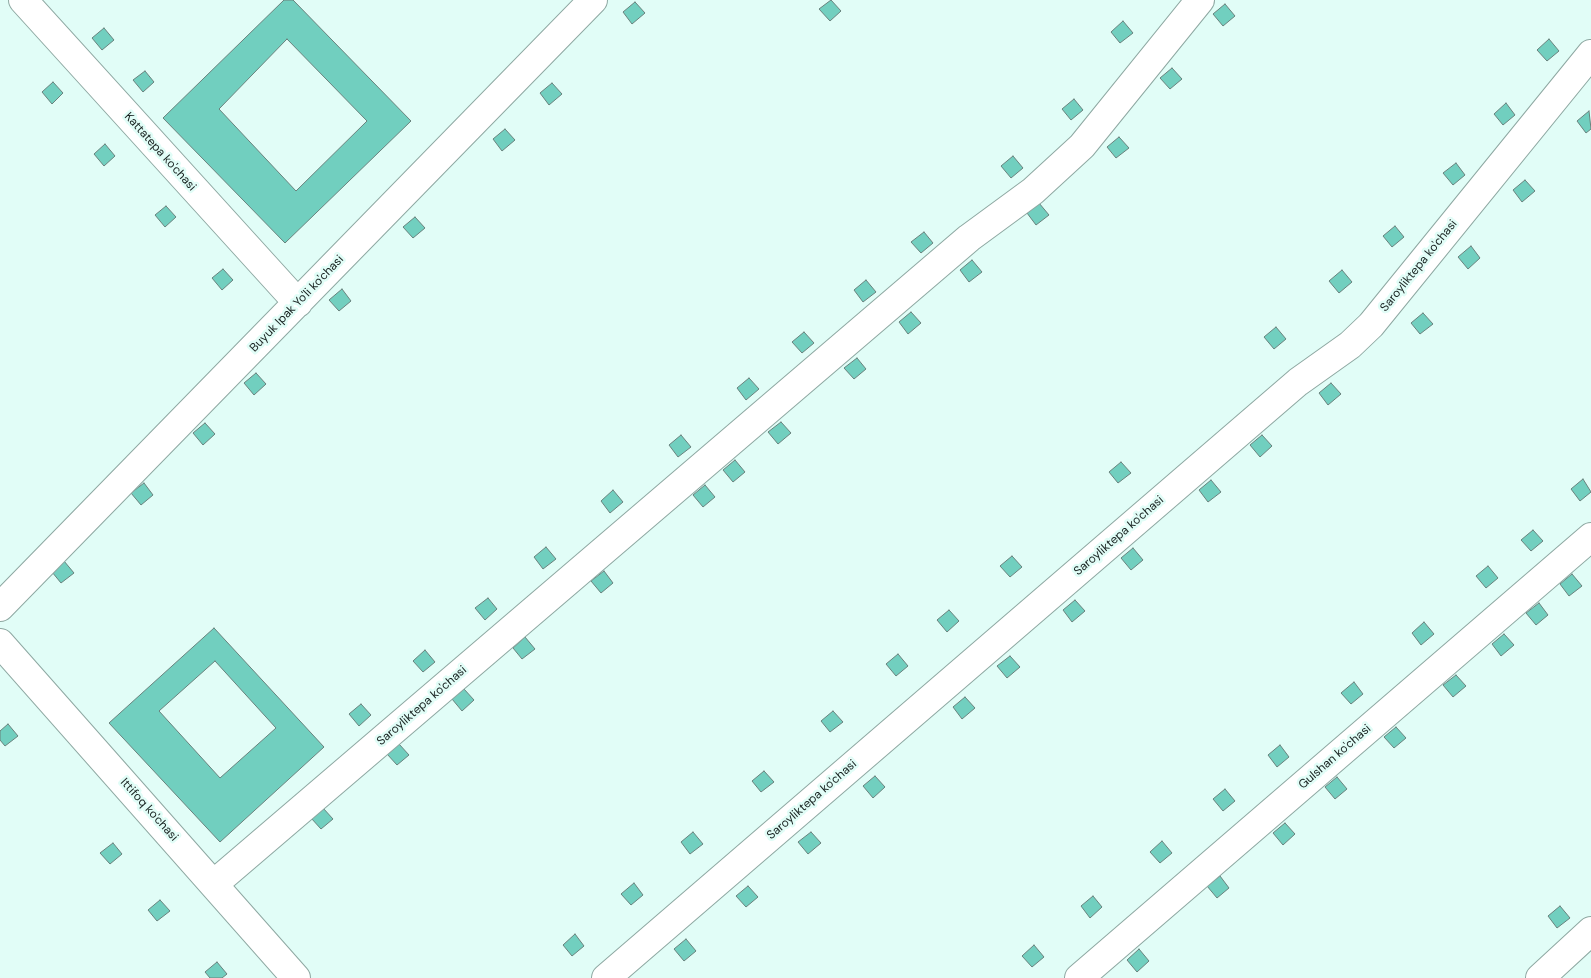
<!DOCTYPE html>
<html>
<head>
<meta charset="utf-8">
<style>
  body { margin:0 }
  canvas { display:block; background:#e1fdf7 }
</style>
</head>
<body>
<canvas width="1591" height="978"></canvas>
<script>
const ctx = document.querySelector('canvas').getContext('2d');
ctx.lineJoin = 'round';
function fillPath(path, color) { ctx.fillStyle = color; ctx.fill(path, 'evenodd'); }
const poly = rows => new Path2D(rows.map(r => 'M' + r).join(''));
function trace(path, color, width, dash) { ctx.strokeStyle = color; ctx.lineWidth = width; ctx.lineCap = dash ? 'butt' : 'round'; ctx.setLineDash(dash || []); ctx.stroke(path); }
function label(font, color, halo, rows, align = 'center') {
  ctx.font = font + ' "DM Sans",sans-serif'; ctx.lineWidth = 5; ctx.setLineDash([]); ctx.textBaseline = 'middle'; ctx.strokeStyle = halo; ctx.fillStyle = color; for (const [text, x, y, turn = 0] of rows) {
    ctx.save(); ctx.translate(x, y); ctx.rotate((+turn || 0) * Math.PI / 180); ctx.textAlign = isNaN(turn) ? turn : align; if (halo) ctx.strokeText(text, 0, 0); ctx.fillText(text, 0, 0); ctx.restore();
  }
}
const building = poly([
  [284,0,293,0,411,121,285,243,163,118,284,0],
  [287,39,367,121,296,191,219,109,287,39],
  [831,0,841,11,830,21,819,9,831,0],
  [635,2,645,13,632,24,623,12,635,2],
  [1225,4,1235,16,1223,26,1213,14,1225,4],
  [1123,21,1133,33,1120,43,1111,32,1123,21],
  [104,28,114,40,102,50,92,38,104,28],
  [1549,39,1559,51,1547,61,1537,50,1549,39],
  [1172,68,1182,79,1170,89,1160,78,1172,68],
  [145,71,154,82,143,92,133,80,145,71],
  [53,82,63,93,52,104,42,92,53,82],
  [552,83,562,94,549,105,540,93,552,83],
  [1074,99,1083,110,1071,120,1062,109,1074,99],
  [1506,103,1515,115,1503,125,1494,114,1506,103],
  [1589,111,1591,129,1586,133,1577,121,1589,111],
  [505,129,515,140,502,151,493,139,505,129],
  [1119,137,1129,148,1116,158,1107,147,1119,137],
  [105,144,115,156,104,166,94,154,105,144],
  [1013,156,1023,168,1011,178,1001,166,1013,156],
  [1456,163,1465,175,1453,185,1443,173,1456,163],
  [1525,180,1535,191,1522,202,1513,190,1525,180],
  [1039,203,1049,215,1036,225,1027,213,1039,203],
  [166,206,176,217,165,227,155,215,166,206],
  [415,217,425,228,413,238,403,227,415,217],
  [1395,226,1404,237,1392,247,1383,236,1395,226],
  [924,232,933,243,921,253,911,242,924,232],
  [1471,246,1480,258,1468,269,1458,257,1471,246],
  [972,260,982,272,969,282,960,270,972,260],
  [223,269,233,280,222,290,212,278,223,269],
  [1342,270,1352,282,1339,293,1329,281,1342,270],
  [866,280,876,292,863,302,854,290,866,280],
  [342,289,351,301,339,311,329,300,342,289],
  [911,312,921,323,908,334,899,322,911,312],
  [1423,313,1433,324,1420,334,1411,323,1423,313],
  [1276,327,1286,339,1274,349,1264,337,1276,327],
  [804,332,814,343,802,353,792,342,804,332],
  [857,358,866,369,854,379,844,368,857,358],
  [256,373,266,384,254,395,244,383,256,373],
  [749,378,759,389,746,400,737,388,749,378],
  [1331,383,1341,394,1328,405,1319,393,1331,383],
  [781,422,791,433,778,444,768,432,781,422],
  [205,423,215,434,203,445,193,433,205,423],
  [681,435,691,447,678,457,669,445,681,435],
  [1262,435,1272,446,1260,457,1250,445,1262,435],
  [735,460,745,472,733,482,723,470,735,460],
  [1121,462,1131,473,1118,483,1109,472,1121,462],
  [1583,479,1591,492,1580,501,1571,489,1583,479],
  [1211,480,1221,492,1208,502,1199,490,1211,480],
  [144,483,153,495,141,505,131,493,144,483],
  [705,485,715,497,703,507,693,495,705,485],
  [613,490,623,502,610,513,601,501,613,490],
  [1533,530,1543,541,1531,551,1521,540,1533,530],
  [546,547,556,559,543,569,534,557,546,547],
  [1133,548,1143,560,1131,570,1121,558,1133,548],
  [1012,556,1022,567,1010,577,1000,566,1012,556],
  [64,561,74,573,61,583,52,572,64,561],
  [1488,566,1498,578,1486,588,1476,576,1488,566],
  [604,571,613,583,601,593,591,581,604,571],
  [1572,574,1582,586,1569,596,1560,584,1572,574],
  [488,598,497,609,485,620,475,608,488,598],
  [1075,600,1085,611,1072,622,1063,610,1075,600],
  [1539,603,1548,615,1536,625,1526,613,1539,603],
  [949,610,959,621,947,632,937,620,949,610],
  [1424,622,1434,634,1421,645,1412,633,1424,622],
  [214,628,324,747,220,842,109,723,214,628],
  [215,661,276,728,220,778,159,711,215,661],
  [1504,634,1514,645,1501,656,1492,644,1504,634],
  [525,637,535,649,522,659,513,648,525,637],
  [425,650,435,662,423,672,413,661,425,650],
  [898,654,908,666,896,676,886,664,898,654],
  [1010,656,1020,667,1007,678,997,666,1010,656],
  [1456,675,1466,686,1453,697,1443,685,1456,675],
  [1354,682,1363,694,1351,704,1341,693,1354,682],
  [464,689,474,700,462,711,452,699,464,689],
  [965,697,975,708,962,719,953,707,965,697],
  [361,704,371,715,359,726,349,714,361,704],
  [833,711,843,722,830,732,821,721,833,711],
  [8,724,18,736,5,746,0,740,0,731,8,724],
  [1396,727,1406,738,1394,748,1384,737,1396,727],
  [399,744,409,755,397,765,387,754,399,744],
  [1280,745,1289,757,1277,767,1268,755,1280,745],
  [764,771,774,782,761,792,752,781,764,771],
  [875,776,885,787,873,798,863,786,875,776],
  [1337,777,1347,789,1335,799,1325,787,1337,777],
  [1225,789,1235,801,1223,811,1213,799,1225,789],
  [323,808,333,819,321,829,311,818,323,808],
  [1285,823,1295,834,1283,845,1273,833,1285,823],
  [693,832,703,844,690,854,681,842,693,832],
  [811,832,821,843,808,854,798,842,811,832],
  [1162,841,1172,853,1160,863,1150,852,1162,841],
  [113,843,122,854,110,864,100,853,113,843],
  [1220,876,1229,888,1217,898,1207,886,1220,876],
  [634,883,643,895,631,905,621,894,634,883],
  [748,886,758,897,746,907,736,896,748,886],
  [1093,896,1102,907,1090,918,1081,906,1093,896],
  [160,900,170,911,157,921,148,910,160,900],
  [1560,906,1570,918,1557,928,1548,916,1560,906],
  [575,934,584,946,572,956,563,945,575,934],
  [686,939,696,951,684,961,674,949,686,939],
  [1034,945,1044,957,1032,967,1022,956,1034,945],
  [1139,949,1149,961,1137,972,1127,960,1139,949],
  [217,962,227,974,222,978,210,978,205,972,217,962]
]);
fillPath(building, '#71cfbf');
trace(building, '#69827d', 1);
const street = poly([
  [23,0,298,303],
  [0,607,593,0],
  [0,643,296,978],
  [215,883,969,238,1033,191,1082,146,1200,0],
  [606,978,1298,382,1350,345,1371,325,1591,54],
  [1079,978,1591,537],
  [1540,978,1591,931]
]);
trace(street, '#8ea8a2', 30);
trace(street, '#fff', 28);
label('12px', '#182220', '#e1fdf7', [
  ["Kattatepa ko'chasi",160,152,48],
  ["Saroyliktepa ko'chasi",1419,266,-51],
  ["Buyuk Ipak Yo'li ko'chasi",297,304,-46],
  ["Saroyliktepa ko'chasi",1119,536,-41],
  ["Saroyliktepa ko'chasi",422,706,-41],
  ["Gulshan ko'chasi",1335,757,-41],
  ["Saroyliktepa ko'chasi",812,800,-41],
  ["Ittifoq ko'chasi",149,810,48]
]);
</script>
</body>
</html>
